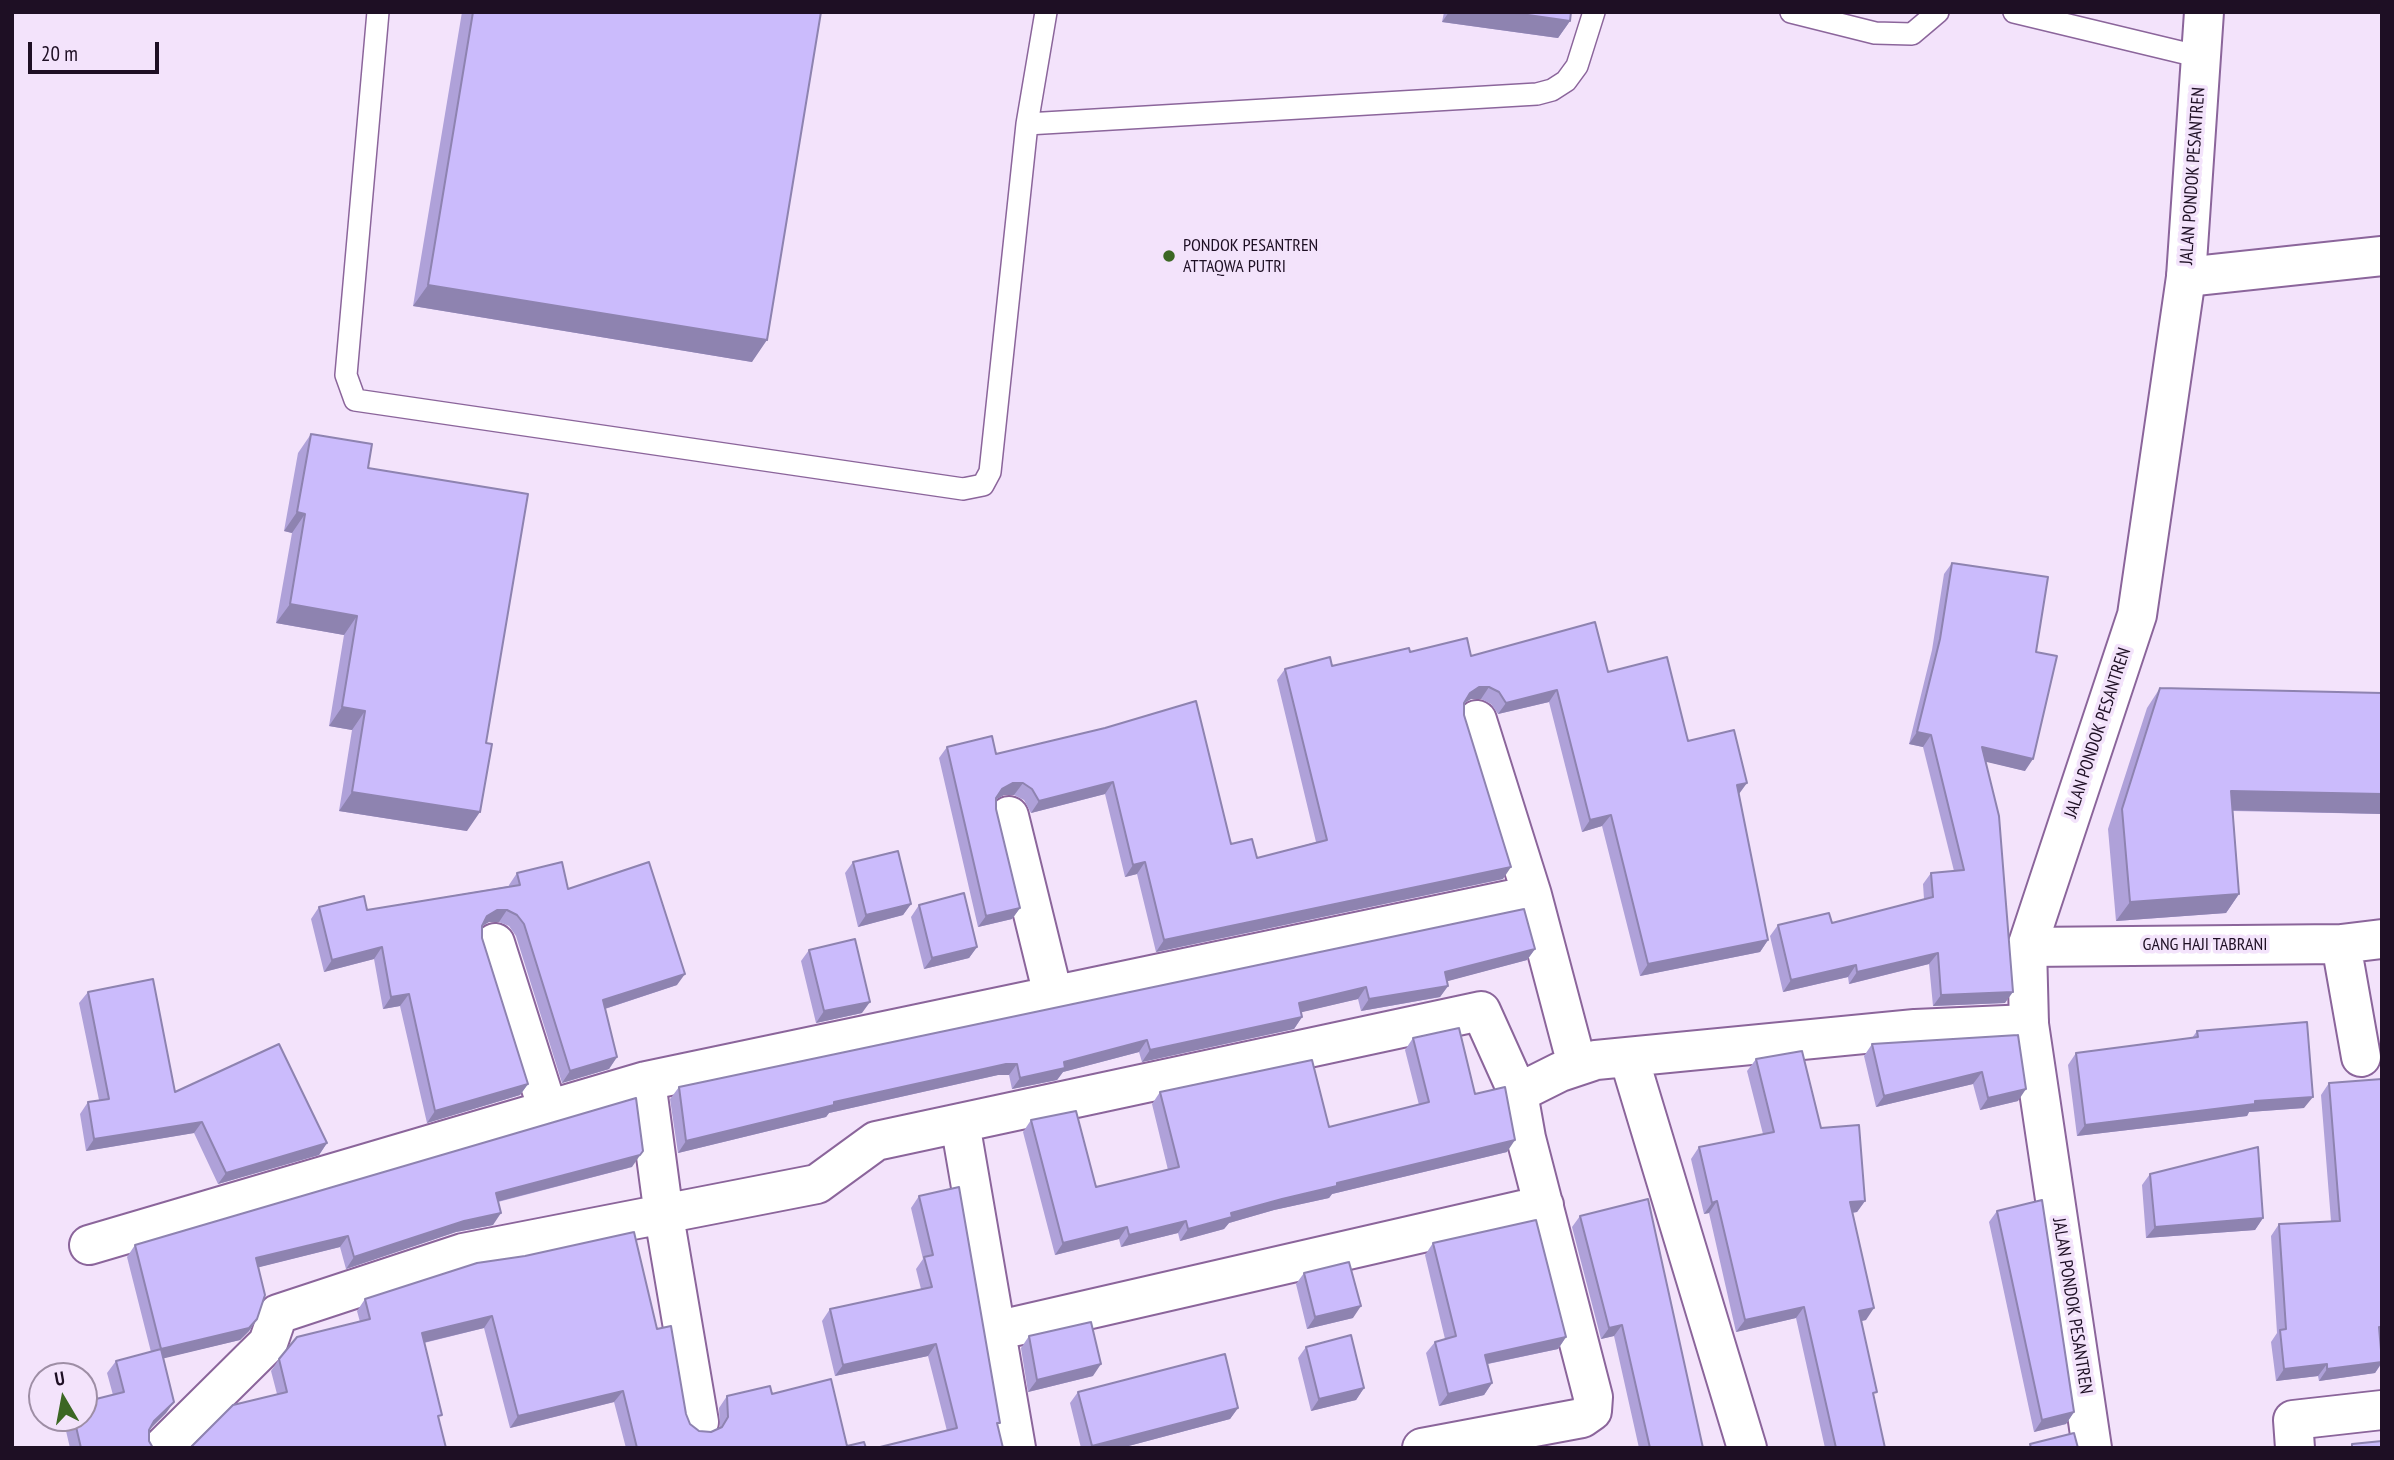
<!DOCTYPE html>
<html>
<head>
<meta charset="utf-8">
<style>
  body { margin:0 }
  #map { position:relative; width:2394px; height:1460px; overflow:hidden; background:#f3e3fb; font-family:"PT Sans Narrow",sans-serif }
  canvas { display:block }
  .frame { position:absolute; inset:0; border:14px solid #1e0f24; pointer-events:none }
  .north { position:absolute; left:28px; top:1362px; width:70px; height:70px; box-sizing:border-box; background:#f3e3fb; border:2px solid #9e8ea5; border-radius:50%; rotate:350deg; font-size:19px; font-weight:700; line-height:28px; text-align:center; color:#1e0f24 }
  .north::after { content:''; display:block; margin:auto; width:24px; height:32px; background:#3c6724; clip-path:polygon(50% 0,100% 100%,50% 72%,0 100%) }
  .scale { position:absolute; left:28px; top:42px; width:131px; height:32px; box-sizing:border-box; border:4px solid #1e0f24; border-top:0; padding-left:9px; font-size:21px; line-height:24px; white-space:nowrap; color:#1e0f24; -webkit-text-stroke:5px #f3e3fb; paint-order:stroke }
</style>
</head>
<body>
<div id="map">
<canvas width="2394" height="1460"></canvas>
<div class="frame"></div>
<div class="north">U</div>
<div class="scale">20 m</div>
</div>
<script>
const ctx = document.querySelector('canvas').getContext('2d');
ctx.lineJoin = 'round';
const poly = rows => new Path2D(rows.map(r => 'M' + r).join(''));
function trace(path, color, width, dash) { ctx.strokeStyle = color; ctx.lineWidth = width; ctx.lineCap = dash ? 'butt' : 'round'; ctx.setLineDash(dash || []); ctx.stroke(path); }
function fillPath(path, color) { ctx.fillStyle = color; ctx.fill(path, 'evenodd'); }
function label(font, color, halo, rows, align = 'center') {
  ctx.font = font + ' "PT Sans Narrow",sans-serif'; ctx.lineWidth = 7; ctx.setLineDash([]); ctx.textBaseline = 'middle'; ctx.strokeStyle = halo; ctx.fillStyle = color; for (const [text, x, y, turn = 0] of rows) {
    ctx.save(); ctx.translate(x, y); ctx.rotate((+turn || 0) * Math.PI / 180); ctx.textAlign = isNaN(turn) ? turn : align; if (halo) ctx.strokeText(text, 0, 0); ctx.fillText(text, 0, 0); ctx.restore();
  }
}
const service = poly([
  [378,12,346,375,355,400,963,489,983,485,990,472,1027,124,1046,12],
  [1791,12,1875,33,1912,34,1938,12],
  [2014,12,2201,57],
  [1027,124,1537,94,1552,90,1566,81,1577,66,1594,12]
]);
const minor = poly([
  [2186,277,2382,256],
  [1477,720,1532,895,1577,1065],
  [1009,816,1053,995],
  [495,943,548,1110],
  [2341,944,2361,1057],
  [2027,947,2341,944,2382,939],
  [1629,1058,1747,1448],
  [646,1081,664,1216,699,1422],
  [960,1123,1016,1448],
  [89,1245,646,1081,1532,895],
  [995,1331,1544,1205],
  [162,1448,268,1343,278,1314,463,1253,817,1184,876,1141,1481,1011,1518,1093],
  [1422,1448,1582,1418,1592,1411,1593,1397,1526,1138,1518,1093,1560,1072,1596,1060,1915,1029,2029,1024],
  [2295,1448,2293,1420,2382,1410]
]);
const tertiary = poly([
  [2092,1448,2029,1024,2027,947,2137,615,2186,277,2204,12]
]);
trace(service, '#8b659b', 24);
trace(minor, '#8b659b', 42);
trace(tertiary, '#8b659b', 42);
trace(service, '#fff', 21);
trace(minor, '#fff', 38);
trace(tertiary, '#fff', 38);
fillPath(poly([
  [462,12,821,12,752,362,413,306],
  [1444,12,1571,12,1570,21,1558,38,1442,22],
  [311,434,368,468,467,831,339,811,352,730,329,726,344,635,276,623,292,533,284,531,298,453],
  [1952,563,2036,652,2025,771,1985,761,2005,1003,1933,1006,1929,964,1849,984,1848,977,1783,992,1770,936,1778,925,1832,923,1924,899,1923,884,1931,873,1954,871,1923,747,1909,744,1932,650,1944,574],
  [1410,652,1471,656,1608,672,1688,741,1739,794,1768,940,1760,952,1640,976,1602,826,1582,832,1549,702,1498,714,1491,704,1481,699,1471,699,1464,703,1464,715,1503,879,1156,952,1137,874,1125,877,1105,794,1031,813,1024,800,1014,795,1004,795,996,799,996,809,1020,908,1012,919,978,927,939,758,947,747,996,754,1105,728,1231,844,1257,858,1316,842,1277,680,1285,669,1332,666],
  [2160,688,2382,693,2382,814,2233,811,2239,894,2226,913,2116,921,2108,829,2147,708],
  [853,862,911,904,903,915,858,927,845,873],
  [517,873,568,889,677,985,605,1009,617,1057,609,1069,562,1083,516,936,509,926,499,922,489,922,482,926,482,938,528,1084,520,1095,427,1123,400,1006,383,1009,374,959,324,972,311,919,319,907,367,910,509,886,509,885],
  [919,905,977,947,969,958,924,969,911,917],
  [1535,949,1527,960,1447,981,1448,986,1440,997,1361,1011,1358,999,1301,1012,1302,1017,1294,1029,1142,1062,1139,1052,1063,1072,1057,1080,1012,1089,1009,1075,998,1075,829,1113,826,1117,678,1153,670,1099,679,1087],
  [809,950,862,1013,816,1023,801,961],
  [88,992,175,1092,327,1143,319,1155,218,1184,194,1133,86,1151,80,1114,88,1102,99,1100,79,1003],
  [2197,1031,2304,1108,2249,1112,2247,1116,2077,1136,2068,1065,2076,1053,2192,1038],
  [2018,1035,2018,1101,1980,1110,1973,1084,1876,1107,1864,1056,1872,1044],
  [1413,1038,1475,1094,1507,1152,1332,1194,1329,1198,1274,1210,1229,1223,1224,1229,1180,1241,1178,1233,1121,1247,1119,1239,1055,1255,1023,1132,1031,1120,1096,1187,1168,1170,1152,1104,1160,1092,1329,1127,1419,1105,1405,1050],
  [1756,1059,1821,1128,1865,1201,1857,1212,1852,1213,1866,1320,1861,1321,1874,1397,1885,1448,1825,1448,1796,1318,1736,1332,1709,1213,1704,1214,1691,1159,1699,1147,1763,1134,1747,1071],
  [2382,1079,2382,1337,2380,1337,2382,1363,2375,1373,2319,1381,2318,1376,2276,1381,2271,1342,2277,1333,2271,1236,2279,1224,2331,1221,2321,1095,2329,1083],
  [632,1167,498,1202,493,1225,456,1232,346,1269,340,1247,259,1267,257,1319,249,1331,240,1340,163,1358,174,1402,166,1413,149,1430,149,1441,153,1448,70,1448,63,1418,84,1418,113,1395,107,1373,116,1361,151,1352,127,1257,135,1245],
  [2150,1174,2263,1218,2255,1230,2146,1238,2142,1185],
  [919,1196,997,1426,947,1431,928,1356,835,1376,822,1321,830,1309,921,1289,916,1269,923,1259,911,1208],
  [1997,1211,2074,1412,2066,1424,2034,1432,1989,1222],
  [1580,1216,1703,1448,1639,1448,1614,1336,1601,1339,1572,1227],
  [1433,1243,1566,1337,1558,1349,1488,1364,1492,1383,1484,1395,1439,1406,1426,1353,1435,1342,1445,1339,1425,1255],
  [1304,1273,1353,1318,1307,1329,1296,1284],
  [365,1299,657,1329,686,1414,690,1424,699,1431,711,1432,720,1428,719,1408,727,1396,772,1394,847,1446,866,1448,626,1448,614,1402,510,1428,484,1328,424,1343,439,1420,277,1394,271,1371,279,1359,360,1322,357,1311],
  [1029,1336,1093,1376,1028,1392,1021,1348],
  [1306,1347,1364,1388,1356,1400,1311,1411,1298,1358],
  [1078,1392,1238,1408,1230,1419,1121,1448,1081,1448,1070,1403]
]), '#afa1d9');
fillPath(poly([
  [1449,12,1507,12,1570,21,1558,38,1442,22],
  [428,285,767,340,752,362,413,306],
  [297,512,305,514,292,533,284,531],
  [290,604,357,616,344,635,276,623],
  [1479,687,1489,687,1481,699,1471,699,1461,705,1470,693],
  [1557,690,1549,702,1498,714,1506,703],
  [342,707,365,711,352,730,329,726],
  [1917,732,1931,735,1923,747,1909,744],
  [1982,747,2033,759,2025,771,1974,759],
  [1113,782,1105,794,1031,813,1039,801],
  [1013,783,1023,783,1014,795,1004,795,993,801,1002,789],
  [1747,783,1739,794,1737,785],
  [2231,791,2382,794,2382,814,2218,810],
  [352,792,480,812,467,831,339,811],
  [1611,815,1602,826,1582,832,1590,820],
  [1145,862,1137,874,1125,877,1133,865],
  [1511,867,1503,879,1156,952,1164,940],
  [2239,894,2226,913,2116,921,2130,902],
  [911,904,903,915,858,927,866,915],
  [1020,908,1012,919,978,927,986,916],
  [497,910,507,910,499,922,489,922,479,928,487,916],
  [1768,940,1760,952,1640,976,1648,964],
  [382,947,374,959,324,972,332,960],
  [977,947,969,958,924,969,932,958],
  [1535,949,1527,960,1437,984,1445,972],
  [1938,953,1929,964,1849,984,1857,972],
  [1856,965,1848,977,1783,992,1791,980],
  [685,974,677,985,595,1012,603,1000],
  [1448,986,1440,997,1361,1011,1369,999],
  [1366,987,1358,999,1290,1015,1299,1003],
  [2013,992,2005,1003,1933,1006,1941,995],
  [409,994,400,1006,383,1009,391,997],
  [870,1002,862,1013,816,1023,824,1011],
  [1302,1017,1294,1029,1142,1062,1150,1050],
  [1147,1040,1139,1052,1063,1072,1057,1080,1012,1089,1020,1078,1064,1062],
  [617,1057,609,1069,562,1083,570,1071],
  [1006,1064,1017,1064,1009,1075,998,1075,829,1113,826,1117,678,1153,686,1141,834,1102],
  [1982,1072,1973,1084,1876,1107,1884,1096],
  [528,1084,520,1095,427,1123,435,1111],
  [2026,1089,2018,1101,1980,1110,1988,1098],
  [2313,1097,2304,1108,2249,1112,2247,1116,2077,1136,2085,1125,2255,1101],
  [202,1122,194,1133,86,1151,94,1139],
  [1515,1140,1507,1152,1332,1194,1329,1198,1274,1210,1229,1223,1224,1229,1180,1241,1188,1229,1231,1213,1337,1183],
  [327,1143,319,1155,218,1184,226,1173],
  [643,1151,632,1167,488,1204,496,1193],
  [1717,1201,1709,1213,1704,1214,1712,1203],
  [1865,1201,1857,1212,1842,1214,1850,1202],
  [501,1213,493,1225,456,1232,346,1269,354,1257,464,1221],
  [2263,1218,2255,1230,2146,1238,2155,1227],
  [1186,1221,1178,1233,1121,1247,1129,1235],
  [1127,1227,1119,1239,1055,1255,1063,1243],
  [348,1236,340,1247,248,1270,256,1258],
  [1361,1306,1353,1318,1307,1329,1315,1317],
  [1804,1307,1796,1318,1736,1332,1745,1320],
  [1874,1308,1866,1320,1851,1323,1859,1311],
  [492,1316,484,1328,414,1345,422,1333],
  [257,1319,249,1331,240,1340,153,1361,161,1349],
  [1622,1325,1614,1336,1601,1339,1609,1328],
  [2379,1327,2382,1327,2382,1337,2371,1339],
  [1566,1337,1558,1349,1477,1366,1485,1355],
  [936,1344,928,1356,835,1376,843,1365],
  [2382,1362,2375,1373,2319,1381,2327,1369],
  [1101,1364,1093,1376,1028,1392,1037,1380],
  [2327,1364,2318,1376,2276,1381,2284,1369],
  [1492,1383,1484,1395,1439,1406,1448,1394],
  [1364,1388,1356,1400,1311,1411,1319,1399],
  [623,1391,614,1402,510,1428,518,1416],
  [174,1402,166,1413,146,1433,154,1421],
  [1238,1408,1230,1419,1121,1448,1091,1448,1092,1446],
  [2074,1412,2066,1424,2034,1432,2042,1420]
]), '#8e83b0');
const building = poly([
  [473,12,821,12,767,340,428,285,473,12],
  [1507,12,1571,12,1570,21,1507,12],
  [311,434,372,444,368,468,528,494,486,743,492,744,480,812,352,792,365,711,342,707,357,616,290,604,305,514,297,512,311,434],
  [1952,563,2048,577,2036,652,2057,656,2033,759,1982,747,1999,816,2013,992,1941,995,1938,953,1857,972,1856,965,1791,980,1778,925,1829,913,1832,923,1933,897,1931,873,1964,870,1931,735,1917,732,1940,639,1952,563],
  [1595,622,1608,672,1667,657,1688,741,1734,730,1747,783,1737,785,1768,940,1648,964,1611,815,1590,820,1557,690,1506,703,1499,692,1489,687,1479,687,1470,693,1464,703,1464,715,1511,867,1164,940,1145,862,1133,865,1113,782,1039,801,1032,789,1023,783,1013,783,1002,789,996,798,996,809,1020,908,986,916,947,747,992,736,996,754,1105,728,1196,701,1231,844,1252,839,1257,858,1327,840,1285,669,1330,657,1332,666,1409,648,1410,652,1467,638,1471,656,1595,622],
  [2160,688,2382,693,2382,794,2231,791,2239,894,2130,902,2122,809,2160,688],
  [898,851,911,904,866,915,853,862,898,851],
  [562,862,568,889,649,862,685,974,603,1000,617,1057,570,1071,524,924,517,915,507,910,497,910,487,916,482,926,482,938,528,1084,435,1111,409,994,391,997,382,947,332,960,319,907,364,896,367,910,520,885,517,873,562,862],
  [964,893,977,947,932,958,919,905,964,893],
  [1524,909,1535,949,1445,972,1448,986,1369,999,1366,987,1299,1003,1302,1017,1150,1050,1147,1040,1064,1062,1065,1068,1020,1078,1017,1064,1006,1064,834,1102,834,1105,686,1141,679,1087,1524,909],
  [855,939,870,1002,824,1011,809,950,855,939],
  [153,979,175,1092,279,1044,327,1143,226,1173,202,1122,94,1139,88,1102,109,1099,88,992,153,979],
  [2307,1022,2313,1097,2255,1101,2255,1104,2085,1125,2076,1053,2198,1037,2197,1031,2307,1022],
  [1459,1028,1475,1094,1505,1087,1515,1140,1337,1183,1337,1186,1282,1199,1231,1213,1232,1217,1188,1229,1186,1221,1129,1235,1127,1227,1063,1243,1031,1120,1076,1111,1096,1187,1179,1167,1160,1092,1312,1060,1329,1127,1429,1102,1413,1038,1459,1028],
  [2018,1035,2026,1089,1988,1098,1982,1072,1884,1096,1872,1044,2018,1035],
  [1802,1051,1821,1128,1859,1125,1865,1201,1850,1202,1874,1308,1859,1311,1877,1392,1873,1393,1885,1448,1836,1448,1804,1307,1745,1320,1717,1201,1712,1203,1699,1147,1774,1132,1756,1059,1802,1051],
  [2382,1079,2382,1327,2379,1327,2382,1362,2327,1369,2327,1364,2284,1369,2280,1330,2286,1329,2279,1224,2340,1221,2329,1083,2382,1079],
  [636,1098,643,1151,640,1155,496,1193,501,1213,464,1221,354,1257,348,1236,256,1258,265,1295,257,1319,249,1328,161,1349,135,1245,636,1098],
  [2258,1147,2263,1218,2155,1227,2150,1174,2258,1147],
  [959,1187,1000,1423,997,1423,1003,1448,876,1448,957,1428,936,1344,843,1365,830,1309,932,1287,924,1257,933,1255,919,1196,959,1187],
  [1648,1199,1703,1448,1650,1448,1622,1325,1609,1328,1580,1216,1648,1199],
  [2042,1200,2074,1412,2042,1420,1997,1211,2042,1200],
  [1536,1220,1566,1337,1485,1355,1492,1383,1448,1394,1435,1342,1456,1336,1433,1243,1536,1220],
  [634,1232,657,1329,671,1326,686,1414,690,1424,699,1431,711,1432,722,1427,728,1417,727,1396,770,1386,772,1394,831,1379,847,1446,864,1442,866,1448,637,1448,623,1391,518,1416,492,1316,422,1333,442,1415,438,1416,446,1448,190,1448,233,1405,287,1392,279,1359,297,1337,370,1319,365,1299,477,1263,525,1256,634,1232],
  [1349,1262,1361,1306,1315,1317,1304,1273,1349,1262],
  [1091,1322,1101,1364,1037,1380,1029,1336,1091,1322],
  [1351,1335,1364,1388,1319,1399,1306,1347,1351,1335],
  [161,1349,174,1402,154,1421,149,1430,149,1441,153,1448,81,1448,74,1418,84,1418,84,1402,124,1392,116,1361,161,1349],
  [1225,1354,1238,1408,1092,1446,1078,1392,1225,1354],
  [2074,1433,2078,1448,2031,1448,2030,1444,2074,1433],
  [2382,1441,2382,1448,2352,1448,2352,1444,2382,1441]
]);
fillPath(building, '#cbbbfc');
trace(building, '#8e83b0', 2);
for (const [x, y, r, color] of [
  [1169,256,7,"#3c6724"]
]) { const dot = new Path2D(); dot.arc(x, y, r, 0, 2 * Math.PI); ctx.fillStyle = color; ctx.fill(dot); trace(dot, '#f3e3fb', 2.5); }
label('18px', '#1e0f24', '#f3e3fb', [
  ["JALAN PONDOK PESANTREN",2193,176,-86],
  ["JALAN PONDOK PESANTREN",2098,733,-72],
  ["GANG HAJI TABRANI",2205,945],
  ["JALAN PONDOK PESANTREN",2072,1306,81]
]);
label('18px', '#1e0f24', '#f3e3fb', [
  ["PONDOK PESANTREN",1183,246],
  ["ATTAQWA PUTRI",1183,267]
], 'left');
</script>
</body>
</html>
